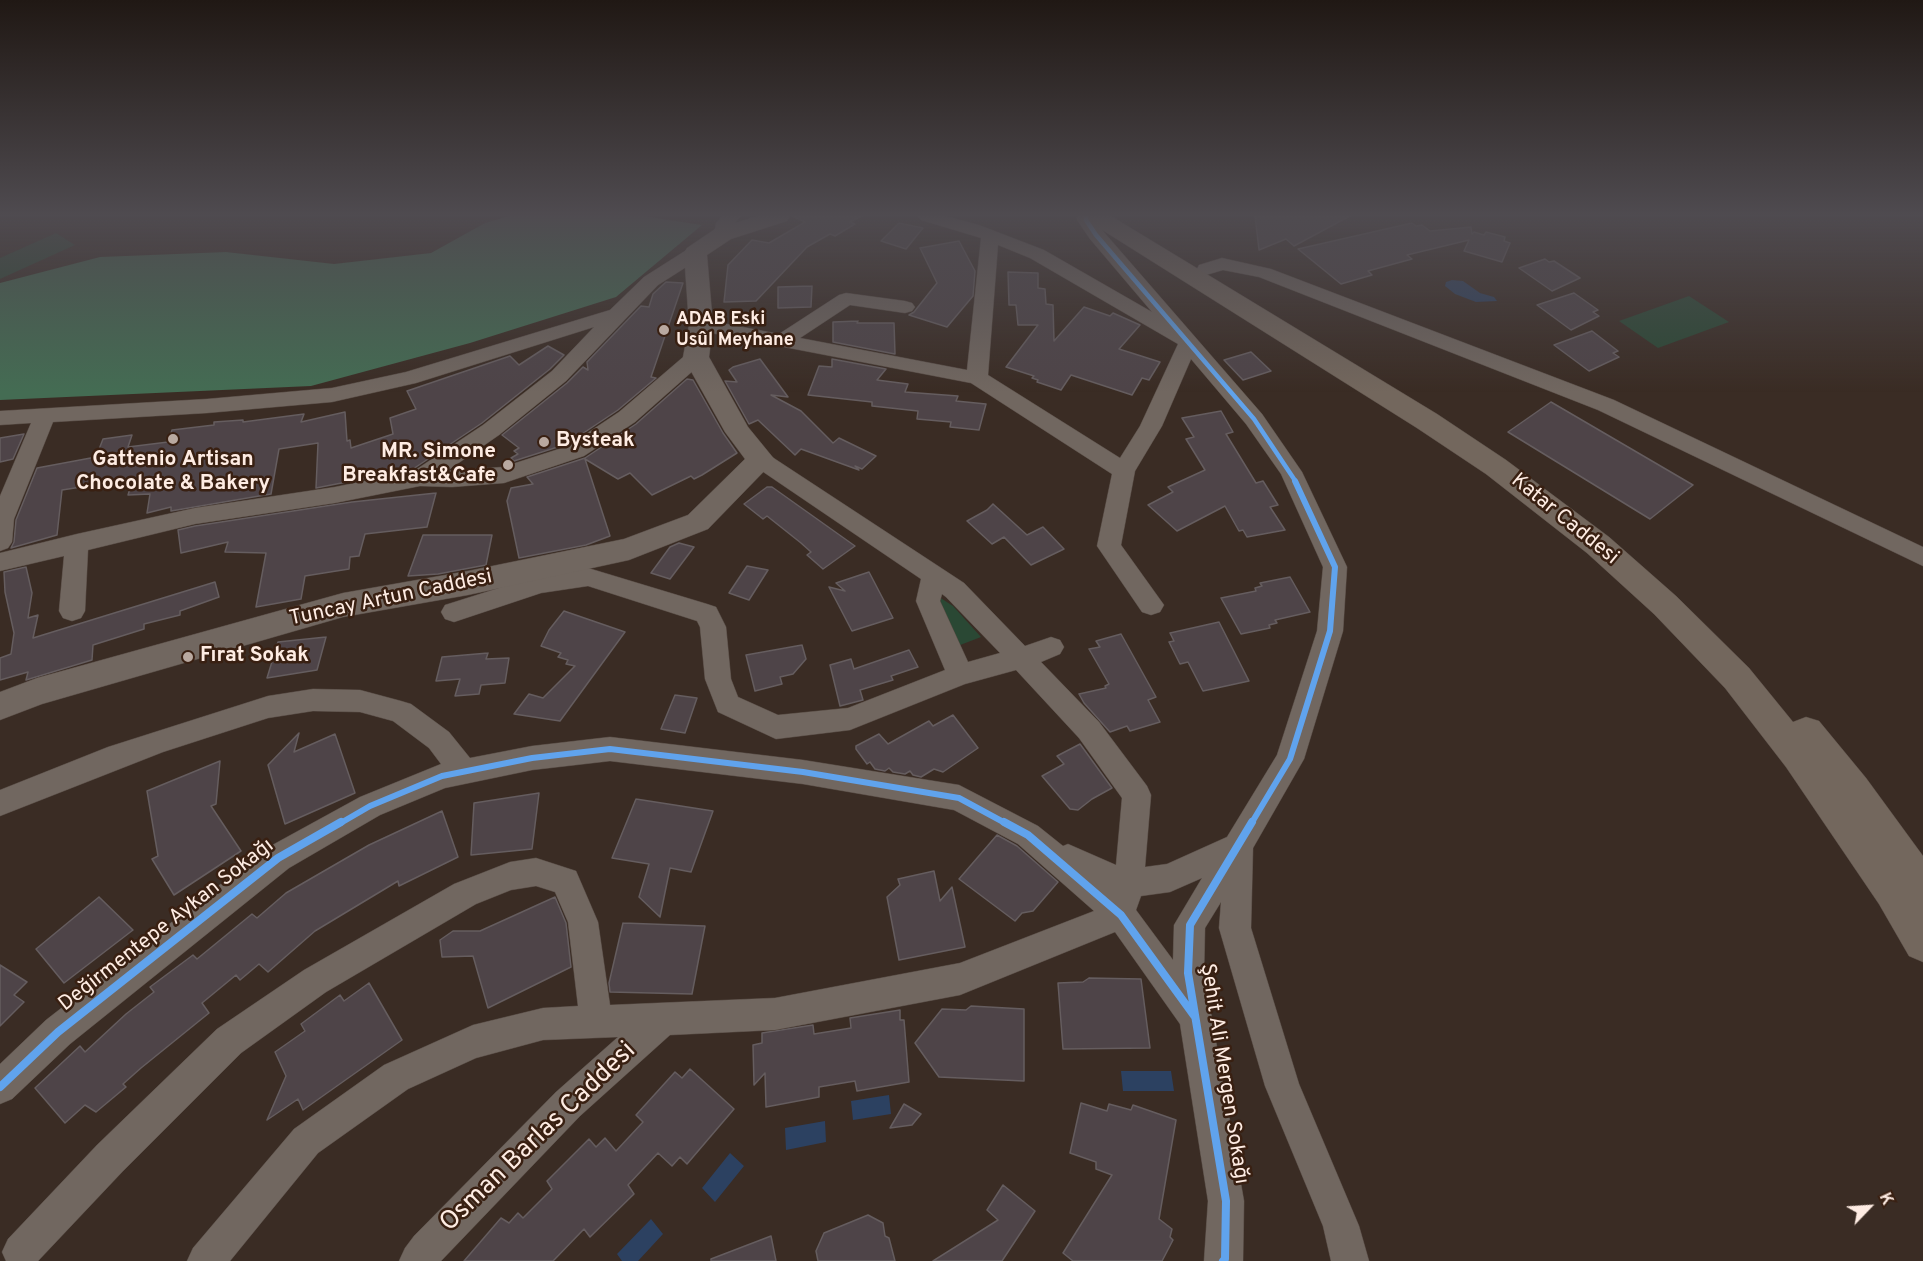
<!DOCTYPE html>
<html>
<head>
<meta charset="utf-8">
<style>
  body { margin:0 }
  #map { position:relative; width:1923px; height:1261px; overflow:hidden; background:#3a2c24; font-family:Overpass,sans-serif }
  canvas { display:block }
  .north { position:absolute; left:1839px; top:1177px; width:60px; height:60px; -webkit-text-stroke:4px #392012; paint-order:stroke; rotate:65deg; font-size:16px; font-weight:700; line-height:24px; text-align:center; color:#feece3 }
  .north::after { content:''; display:block; margin:auto; width:21px; height:27px; background:#feece3; clip-path:polygon(50% 0,100% 100%,50% 72%,0 100%) }
</style>
</head>
<body>
<div id="map">
<canvas width="1923" height="1261"></canvas>
<div class="north">K</div>
</div>
<script>
const ctx = document.querySelector('canvas').getContext('2d');
ctx.lineJoin = 'round';
function fillPath(path, color) { ctx.fillStyle = color; ctx.fill(path, 'evenodd'); }
const poly = rows => new Path2D(rows.map(r => 'M' + r).join(''));
function trace(path, color, width, dash) { ctx.strokeStyle = color; ctx.lineWidth = width; ctx.lineCap = dash ? 'butt' : 'round'; ctx.setLineDash(dash || []); ctx.stroke(path); }
function label(font, color, halo, rows, align = 'center') {
  ctx.font = font + ' Overpass,sans-serif'; ctx.lineWidth = 5; ctx.setLineDash([]); ctx.textBaseline = 'middle'; ctx.strokeStyle = halo; ctx.fillStyle = color; for (const [text, x, y, turn = 0] of rows) {
    ctx.save(); ctx.translate(x, y); ctx.rotate((+turn || 0) * Math.PI / 180); ctx.textAlign = isNaN(turn) ? turn : align; if (halo) ctx.strokeText(text, 0, 0); ctx.fillText(text, 0, 0); ctx.restore();
  }
}
fillPath(poly([
  [56,233,75,245,0,279,0,258],
  [1689,296,1729,322,1658,348,1619,321],
  [939,597,953,606,981,637,955,647,940,613]
]), '#2a4834');
fillPath(poly([
  [509,216,643,216,702,225,616,297,470,343,311,386,0,400,0,283,100,257,226,252,334,264,431,253,485,223]
]), '#446c53');
fillPath(poly([
  [1452,280,1463,281,1480,293,1494,297,1497,301,1476,302,1455,294,1445,286,1446,282],
  [1121,1071,1171,1071,1174,1091,1123,1091],
  [889,1095,891,1114,853,1120,851,1101],
  [825,1121,826,1142,786,1150,785,1128],
  [730,1153,744,1166,715,1202,702,1188],
  [651,1219,663,1234,638,1261,622,1261,617,1254]
]), '#2c4161');
const building = poly([
  [792,216,862,216,850,222,855,224,835,236,830,234,807,247,756,301,724,302,728,265,752,240,769,243,805,222,792,216],
  [1255,216,1350,216,1294,246,1286,239,1259,250,1255,216],
  [899,223,923,228,906,249,881,241,899,223],
  [1412,223,1416,226,1422,225,1430,231,1471,227,1472,234,1474,232,1484,235,1486,232,1505,237,1504,241,1510,243,1502,262,1464,251,1469,240,1407,255,1412,259,1368,271,1372,275,1341,284,1298,249,1412,223],
  [959,241,975,271,973,296,947,327,909,315,914,312,937,283,920,248,959,241],
  [1545,259,1549,262,1554,261,1580,278,1552,291,1519,268,1545,259],
  [1008,272,1038,273,1038,288,1045,289,1046,304,1053,305,1054,341,1084,307,1110,316,1113,313,1140,325,1119,349,1160,362,1149,380,1142,378,1132,395,1071,375,1061,390,1037,382,1038,380,1032,378,1034,376,1006,367,1038,325,1018,325,1016,305,1009,305,1008,272],
  [666,282,683,283,651,377,656,378,618,410,567,444,514,461,511,458,518,454,514,451,519,448,502,435,567,383,583,367,588,370,587,362,641,306,649,307,653,294,666,282],
  [812,286,811,307,778,308,778,287,812,286],
  [1574,293,1598,310,1593,312,1599,316,1571,330,1537,305,1574,293],
  [858,321,857,323,894,323,895,354,833,342,833,322,858,321],
  [1592,331,1618,351,1613,353,1619,357,1589,371,1554,345,1592,331],
  [548,346,564,355,550,369,482,423,413,469,316,488,318,443,279,449,271,494,171,511,171,507,147,513,150,494,128,495,133,479,62,490,57,535,11,548,14,542,16,520,37,468,96,457,103,439,132,435,128,447,168,442,172,430,214,425,214,422,243,420,243,422,304,414,301,422,345,412,347,441,350,440,351,448,393,434,390,418,416,409,407,391,510,356,519,365,548,346],
  [1251,352,1271,371,1243,380,1224,360,1251,352],
  [760,359,788,397,771,395,801,411,833,443,839,438,876,456,862,469,855,466,859,470,801,449,795,455,758,420,749,424,725,381,737,382,729,370,733,367,760,359],
  [832,359,886,369,877,380,908,384,905,392,958,396,956,401,986,404,979,430,950,427,951,422,917,419,918,411,872,406,872,402,808,395,819,366,832,367,832,359],
  [687,379,693,380,723,433,737,453,702,475,694,479,691,476,652,495,630,473,618,479,585,459,610,536,586,545,519,558,507,501,511,488,533,484,527,477,585,458,636,424,687,379],
  [1551,402,1693,485,1650,519,1508,432,1551,402],
  [1221,411,1233,432,1226,434,1256,483,1263,481,1278,505,1270,507,1285,530,1247,537,1243,530,1239,531,1225,506,1177,531,1148,505,1173,492,1168,487,1205,470,1186,439,1194,437,1182,418,1221,411],
  [24,434,13,459,0,462,0,438,24,434],
  [767,487,772,487,855,546,823,569,807,555,811,552,801,543,767,516,763,519,744,504,767,487],
  [436,493,427,527,365,534,359,556,350,557,349,569,305,576,301,599,256,607,266,553,225,552,228,542,181,553,178,530,195,526,352,502,436,493],
  [993,504,1027,535,1043,527,1064,549,1031,565,1004,537,992,544,967,521,987,510,993,504],
  [423,535,492,535,486,565,438,574,408,576,423,535],
  [679,543,694,547,670,579,651,573,670,547,679,543],
  [747,566,768,570,749,600,729,593,747,566],
  [26,567,32,593,28,618,38,615,33,638,215,582,219,597,180,611,180,615,144,624,144,629,93,645,92,660,26,680,28,672,0,680,0,658,11,654,14,633,5,592,4,572,26,567],
  [869,572,893,618,852,631,829,587,845,591,836,583,869,572],
  [1290,577,1310,612,1275,620,1277,623,1269,625,1270,628,1241,634,1221,598,1256,591,1255,588,1262,586,1260,583,1290,577],
  [564,611,625,632,560,721,514,714,529,694,543,698,575,666,566,664,568,660,558,657,561,653,541,646,549,630,564,611],
  [1219,622,1249,681,1203,691,1188,662,1180,664,1169,642,1174,641,1170,633,1219,622],
  [1121,634,1156,697,1148,700,1160,722,1130,731,1127,726,1110,732,1084,703,1079,694,1106,688,1105,686,1109,684,1089,649,1100,647,1096,641,1121,634],
  [326,637,317,670,267,678,278,642,326,637],
  [802,645,806,659,793,674,780,677,782,684,755,691,746,655,802,645],
  [909,650,918,667,891,676,893,680,860,690,863,700,840,706,830,665,851,659,854,669,909,650],
  [488,653,486,659,509,658,505,683,481,685,479,694,455,696,460,679,436,681,442,657,488,653],
  [675,695,697,698,685,733,661,729,675,695],
  [953,715,978,748,943,772,934,769,921,777,913,775,910,771,905,774,893,772,889,768,885,771,875,769,870,762,867,764,856,749,856,746,879,734,888,744,929,721,933,726,953,715],
  [299,733,294,752,335,734,355,793,285,824,268,765,299,733],
  [1080,744,1112,788,1092,799,1078,810,1070,809,1042,776,1064,764,1057,756,1080,744],
  [220,761,216,804,211,806,241,851,174,895,152,859,158,856,147,791,220,761],
  [539,793,532,849,471,855,474,803,539,793],
  [636,799,713,811,691,872,670,868,660,917,639,897,649,864,612,858,636,799],
  [442,811,458,857,399,886,398,881,315,931,268,972,259,964,240,980,236,975,202,1003,209,1013,141,1068,123,1084,126,1087,96,1112,85,1105,65,1123,35,1088,80,1046,85,1052,126,1014,154,992,150,987,193,955,197,959,252,914,257,918,286,893,369,845,442,811],
  [997,835,1017,846,1058,882,1033,911,1022,913,1015,921,959,879,997,835],
  [934,871,940,901,952,887,965,947,899,960,887,897,900,885,898,879,934,871],
  [99,897,133,930,64,983,36,949,99,897],
  [555,897,566,923,571,967,488,1008,473,956,442,957,440,940,453,931,480,931,555,897],
  [623,923,705,926,692,994,610,992,609,983,623,923],
  [0,965,27,982,14,995,24,1002,0,1026,0,965],
  [1089,978,1141,979,1150,1048,1063,1049,1058,983,1083,982,1089,978],
  [369,983,402,1040,303,1110,298,1099,267,1120,286,1076,275,1052,305,1031,301,1024,340,995,344,1001,369,983],
  [971,1006,1024,1009,1024,1081,939,1077,915,1043,942,1009,966,1010,971,1006],
  [900,1010,900,1020,904,1020,909,1082,857,1091,855,1081,819,1087,819,1097,766,1107,765,1073,754,1085,753,1045,762,1043,762,1033,813,1025,814,1034,851,1028,850,1018,900,1010],
  [690,1069,734,1109,687,1164,680,1157,672,1166,658,1153,628,1185,634,1194,590,1237,584,1229,553,1261,464,1261,501,1218,509,1223,518,1213,523,1218,552,1189,547,1181,589,1139,596,1147,605,1138,616,1151,643,1122,636,1115,675,1072,682,1078,690,1069],
  [1081,1103,1107,1111,1109,1104,1131,1110,1133,1105,1176,1120,1159,1219,1172,1229,1170,1237,1173,1240,1162,1261,1073,1261,1063,1253,1112,1175,1096,1169,1096,1162,1070,1153,1081,1103],
  [904,1104,921,1114,912,1125,890,1128,904,1104],
  [1003,1185,1035,1211,1002,1261,933,1261,998,1220,987,1210,1003,1185],
  [868,1215,883,1223,885,1236,889,1238,895,1261,818,1261,816,1251,824,1233,868,1215],
  [771,1236,776,1261,711,1261,711,1259,771,1236]
]);
fillPath(building, '#4e4448');
trace(building, '#655d5f', 1.5);
const minor = poly([
  [722,216,741,216,734,224,729,238,723,239,717,238,714,234,716,223,722,216],
  [918,216,945,216,979,225,1044,250,1152,312,1090,239,1077,220,1077,216,1095,216,1103,231,1262,414,1302,472,1347,567,1343,631,1304,759,1253,848,1251,928,1299,1084,1359,1226,1369,1261,1331,1261,1323,1226,1265,1086,1219,928,1221,902,1205,928,1204,973,1244,1201,1243,1261,1204,1261,1208,1201,1180,1024,1115,932,960,995,775,1030,670,1035,580,1116,441,1261,399,1261,405,1248,414,1236,556,1092,618,1037,543,1040,476,1058,408,1089,318,1153,230,1261,187,1261,193,1248,294,1129,384,1065,473,1025,543,1008,578,1006,568,922,555,892,536,886,511,890,476,904,326,992,241,1053,123,1171,38,1261,6,1261,2,1252,8,1239,97,1145,217,1029,304,970,454,884,510,862,536,858,576,871,598,922,610,1005,775,998,960,963,1094,911,1018,844,954,810,803,784,610,761,532,770,445,788,380,815,289,868,70,1044,12,1099,0,1104,0,1064,46,1020,267,848,360,797,441,764,429,748,393,721,360,712,313,711,268,718,163,752,0,816,0,790,108,747,268,696,313,689,360,690,401,701,411,704,449,732,470,758,532,746,610,737,803,760,959,785,1038,826,1063,846,1068,844,1116,865,1122,798,1079,738,1016,670,965,684,850,730,776,739,718,712,705,679,700,627,697,621,588,586,541,593,454,622,445,619,441,612,445,605,540,575,588,568,707,604,716,607,726,627,731,679,738,697,778,715,848,708,945,670,916,601,921,579,753,465,750,460,753,455,761,452,769,455,964,583,1025,646,1051,637,1060,640,1064,647,1060,654,1041,662,1099,722,1147,786,1151,795,1145,867,1167,864,1227,837,1277,755,1317,631,1323,567,1281,474,1246,424,1191,359,1162,426,1135,471,1121,545,1164,605,1160,612,1151,615,1142,612,1097,546,1112,474,971,383,701,331,694,329,691,325,694,321,701,319,779,334,839,295,846,293,905,301,912,303,915,307,912,311,905,313,850,305,800,338,967,370,981,238,921,220,918,216],
  [998,245,1030,258,1178,344,1140,426,1120,458,988,375,998,245],
  [942,594,946,597,1000,653,968,662,940,601,942,594],
  [1202,878,1174,925,1173,960,1136,910,1141,896,1170,892,1202,878],
  [695,247,702,249,704,253,702,257,658,285,566,381,499,435,447,471,503,467,568,446,619,412,689,352,696,351,703,352,706,357,703,362,635,422,584,456,504,483,452,487,420,486,335,503,195,524,88,550,85,611,81,618,72,621,63,618,59,611,64,556,0,571,0,553,77,534,195,508,335,487,414,471,483,425,552,371,594,327,416,383,332,402,207,413,53,422,14,519,12,542,8,548,0,551,0,496,31,423,0,425,0,411,207,399,332,388,406,372,610,310,644,277,688,249,695,247],
  [1222,258,1271,269,1614,400,1923,547,1923,566,1598,410,1259,277,1223,270,1206,275,1199,273,1197,269,1199,265,1222,258]
]);
const tertiary = poly([
  [758,216,790,216,787,221,731,239,707,255,713,325,709,357,748,427,775,460,708,529,629,560,468,595,343,617,42,704,0,720,0,692,37,678,343,593,468,571,624,539,688,515,745,459,725,432,683,357,689,325,684,253,687,248,715,229,758,216]
]);
const primary = poly([
  [1085,216,1111,216,1437,414,1506,460,1609,537,1676,596,1749,668,1793,722,1806,717,1819,721,1866,778,1923,856,1923,962,1909,956,1879,904,1786,767,1725,688,1654,614,1587,553,1486,474,1417,428,1088,221,1085,216]
]);
trace(minor, '#544841', 1);
trace(tertiary, '#544841', 1);
trace(primary, '#544841', 1);
fillPath(minor, '#716760');
fillPath(tertiary, '#716760');
fillPath(primary, '#73675d');
trace(poly([
  [1086,216,1086,220,1096,235,1254,419,1296,482]
]), '#60a3ed', 4.5);
trace(poly([
  [339,824,370,806,442,776,532,758,610,749,803,772,959,798,1007,824],
  [1251,824,1290,759,1330,631,1335,567,1295,481]
]), '#60a3ed', 6);
trace(poly([
  [1004,822,1028,835,1121,915,1195,1017],
  [0,1087,58,1032,278,858,341,822],
  [1223,1261,1225,1259,1226,1201,1188,973,1190,925,1252,822]
]), '#60a3ed', 8);
const sky = ctx.createLinearGradient(0, 0, 0, 392);
sky.addColorStop(0, '#201814');
sky.addColorStop(0.55, '#4f4b50');
sky.addColorStop(1, '#4f4b5000');
ctx.fillStyle = sky;
ctx.fillRect(0, 0, 1923, 392);
for (const [x, y, r, color] of [
  [664,330,6,"#b9a9a0"],
  [173,439,6,"#b9a9a0"],
  [544,442,6,"#b9a9a0"],
  [508,465,6,"#b9a9a0"],
  [188,657,6,"#b9a9a0"]
]) { const dot = new Path2D(); dot.arc(x, y, r, 0, 2 * Math.PI); ctx.fillStyle = color; ctx.fill(dot); trace(dot, '#392012', 2); }
label('bold 18px', '#feece3', '#392012', [
  ["ADAB Eski",676,320],
  ["Usûl Meyhane",676,341]
], 'left');
label('bold 21px', '#feece3', '#392012', [
  ["Bysteak",556,442],
  ["MR. Simone",496,453,"right"],
  ["Breakfast&Cafe",496,477,"right"],
  ["Gattenio Artisan",173,461,"center"],
  ["Chocolate & Bakery",173,485,"center"],
  ["Fırat Sokak",200,657]
], 'left');
label('21px', '#feece3', '#392012', [
  ["Katar Caddesi",1564,520,39],
  ["Tuncay Artun Caddesi",391,599,-12],
  ["Değirmentepe Aykan Sokağı",167,926,-38],
  ["Şehit Ali Mergen Sokağı",1223,1074,81]
]);
label('26px', '#feece3', '#392012', [
  ["Osman Barlas Caddesi",539,1138,-44]
]);
</script>
</body>
</html>
